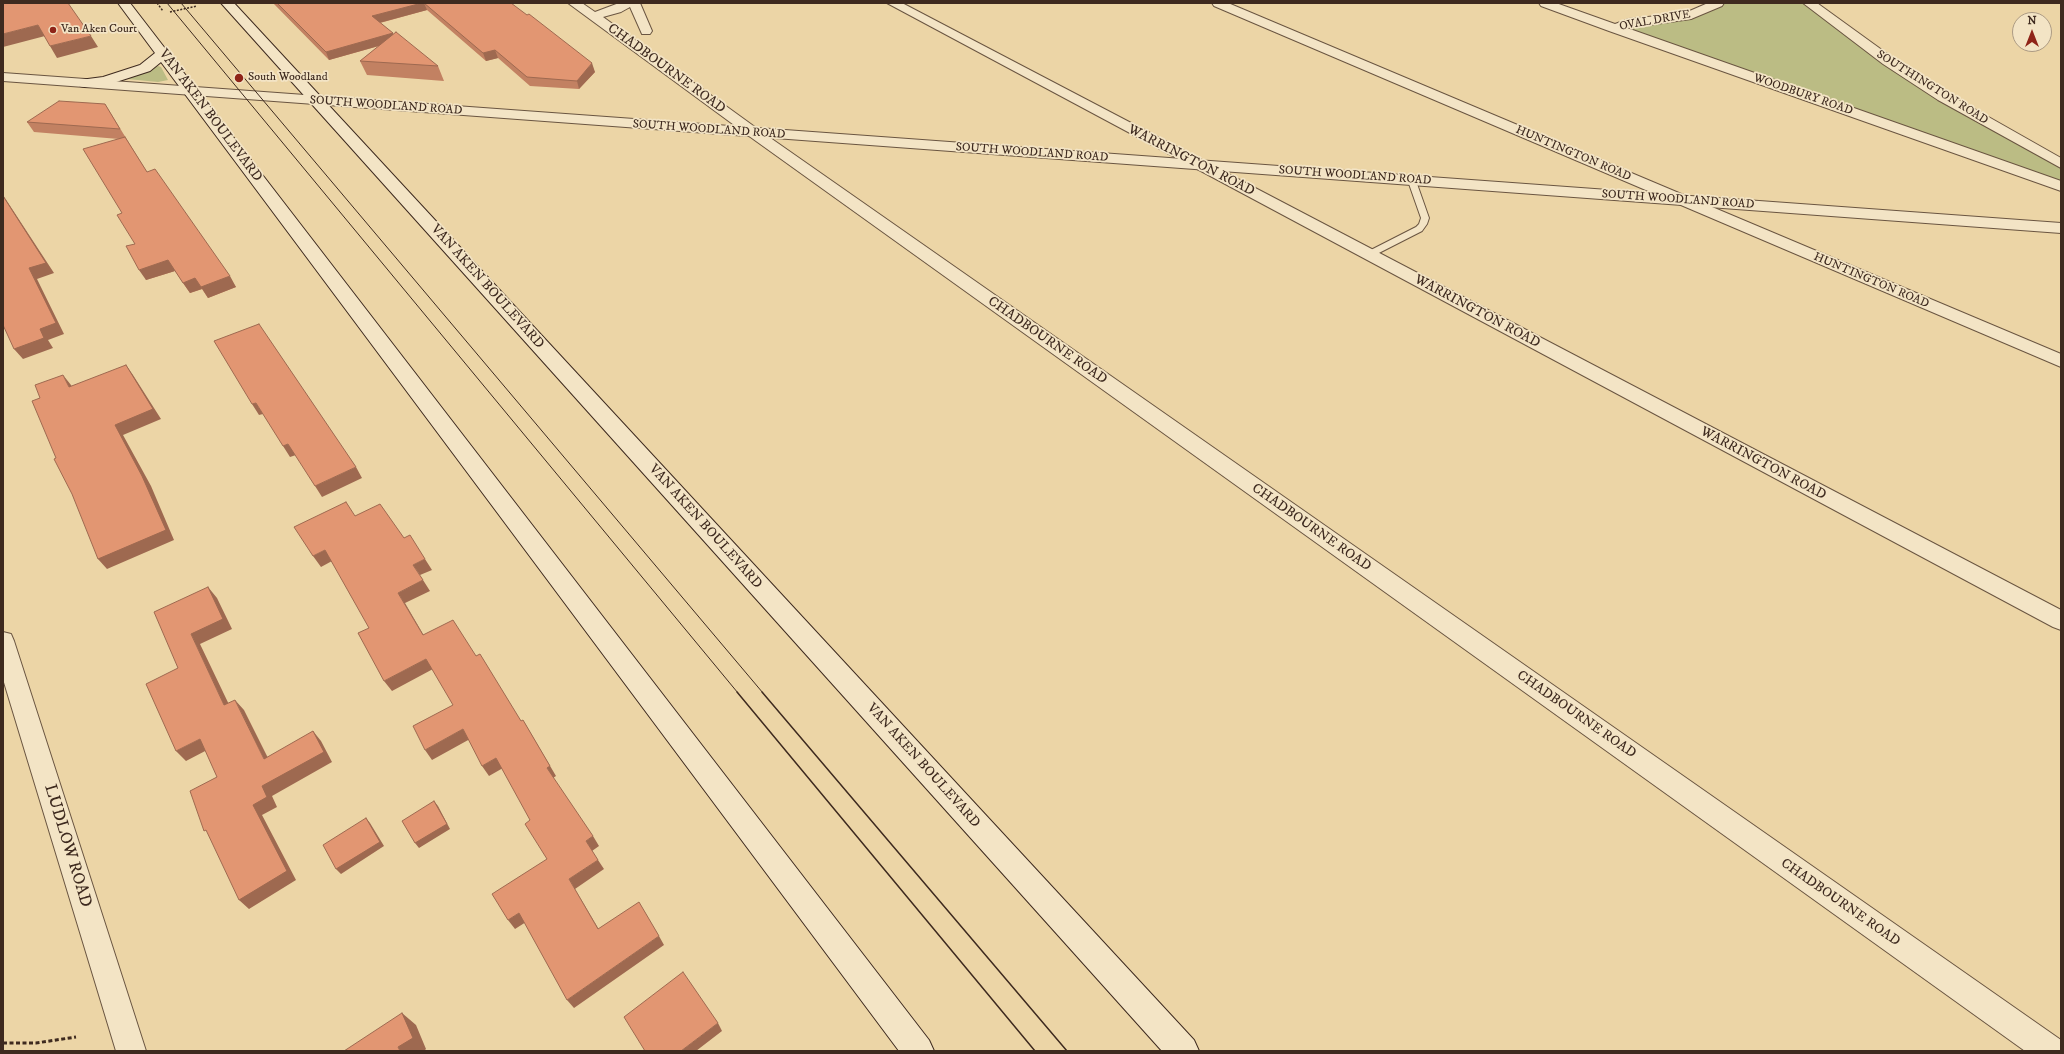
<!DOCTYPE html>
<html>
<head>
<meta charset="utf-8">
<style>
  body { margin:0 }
  #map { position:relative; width:2064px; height:1054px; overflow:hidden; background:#ecd5a6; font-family:"IM FELL DW Pica",serif }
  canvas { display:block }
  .frame { position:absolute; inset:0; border:4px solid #3e2a1f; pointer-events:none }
  .north { position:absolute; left:2012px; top:12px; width:40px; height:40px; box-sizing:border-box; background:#f3e4c5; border:1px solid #ab9a83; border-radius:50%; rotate:0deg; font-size:11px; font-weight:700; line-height:16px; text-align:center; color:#3e2a1f }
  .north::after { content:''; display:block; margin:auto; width:14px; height:18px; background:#8f2418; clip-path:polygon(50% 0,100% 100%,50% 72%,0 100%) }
</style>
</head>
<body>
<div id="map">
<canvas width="2064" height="1054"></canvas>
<div class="frame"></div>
<div class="north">N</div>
</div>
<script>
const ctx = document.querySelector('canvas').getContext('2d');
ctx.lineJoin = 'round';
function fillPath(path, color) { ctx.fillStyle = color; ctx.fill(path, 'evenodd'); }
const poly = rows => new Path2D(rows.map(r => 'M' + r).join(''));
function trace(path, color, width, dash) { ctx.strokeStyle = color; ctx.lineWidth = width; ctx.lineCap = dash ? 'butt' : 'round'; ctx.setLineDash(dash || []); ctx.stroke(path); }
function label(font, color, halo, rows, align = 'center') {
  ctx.font = font + ' "IM FELL DW Pica",serif'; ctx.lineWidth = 3.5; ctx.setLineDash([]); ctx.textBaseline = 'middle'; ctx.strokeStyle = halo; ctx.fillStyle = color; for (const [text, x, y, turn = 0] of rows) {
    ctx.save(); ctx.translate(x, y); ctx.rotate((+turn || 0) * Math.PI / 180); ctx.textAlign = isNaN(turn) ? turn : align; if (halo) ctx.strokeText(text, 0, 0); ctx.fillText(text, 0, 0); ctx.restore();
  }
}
fillPath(poly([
  [1718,3,1809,3,1888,61,2061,164,2061,186,1613,28,1675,19],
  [158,66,161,67,168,80,158,82,127,79]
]), '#bbbc84');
const service = poly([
  [1409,179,1416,181,1429,218,1427,224,1422,231,1371,257,1365,257,1365,253,1416,227,1419,224,1421,218,1408,181,1409,179]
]);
const minor = poly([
  [568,3,582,3,595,12,619,3,640,3,652,31,650,34,642,34,630,7,621,12,603,17,759,130,2061,1040,2061,1051,2025,1051,749,136,568,3],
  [887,3,902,3,2061,610,2061,630,2053,627,887,3],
  [1212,3,1228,3,2061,354,2061,367,1214,6,1212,3],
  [1539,3,1556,3,1615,24,1629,19,1685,13,1708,3,1724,3,1722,6,1691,19,1627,28,2061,181,2061,191,1609,31,1541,6,1539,3],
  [1803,3,1817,3,1893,58,1948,94,2061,158,2061,168,1938,100,1883,64,1803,3],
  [3,632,11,634,14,641,146,1051,116,1051,3,679,3,632]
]);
const tertiary = poly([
  [3,73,2061,223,2061,233,3,81,3,73]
]);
const secondary = poly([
  [118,3,130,3,929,1040,934,1051,899,1051,161,62,150,71,110,84,85,87,80,86,78,83,80,80,103,77,140,65,155,53,118,3],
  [221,3,234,3,1194,1040,1199,1051,1162,1051,221,3]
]);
trace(service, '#6a5541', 2);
trace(minor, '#6a5541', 2);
trace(tertiary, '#6a5541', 2);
trace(secondary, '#3e2a1f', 2);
trace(poly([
  [157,3,163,11],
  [170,12,197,6]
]), '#3e2a1f', 1.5, [2, 1.5]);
trace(poly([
  [3,1043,36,1043,76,1037]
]), '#3e2a1f', 3, [4, 2.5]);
fillPath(service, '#f3e4c5');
fillPath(minor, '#f3e4c5');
fillPath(tertiary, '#f3e4c5');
fillPath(secondary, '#f3e4c5');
trace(poly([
  [167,3,738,693],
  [181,3,763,693]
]), '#3e2a1f', 1);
trace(poly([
  [737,692,1035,1051],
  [762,692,1067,1051]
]), '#3e2a1f', 1.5);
fillPath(poly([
  [273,3,511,3,595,72,579,89,530,86,498,58,486,61,427,10,380,23,393,33,393,34,438,66,444,81,367,75,360,61,379,46,329,60],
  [105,104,147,172,236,287,208,298,202,289,190,293,175,271,146,280,135,244,122,213,119,139,34,132,27,122]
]), '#c28162');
fillPath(poly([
  [422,3,424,3,427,10,375,24,372,16],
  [38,25,45,36,3,47,3,34],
  [393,33,396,41,329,60,326,52],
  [91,36,98,47,57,58,50,46],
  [495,50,498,58,486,61,483,53],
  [592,63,595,72,579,89,577,81],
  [3,195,54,273,37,279,64,334,48,340,53,348,23,359,14,349,40,329,29,268,3,196],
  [168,260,175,271,146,280,139,270],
  [230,276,236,287,208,298,201,287],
  [195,278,202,289,190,293,183,283],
  [126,365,133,375,161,419,123,435,151,486,174,540,107,569,98,559,115,425],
  [63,375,71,385,77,397,69,387],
  [256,403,263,414,259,415,252,404],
  [288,444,296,455,290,457,283,446],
  [356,467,362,478,322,497,315,486],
  [325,550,332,561,321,567,313,556],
  [425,559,432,570,420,575,413,565],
  [423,580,430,591,405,603,430,646,423,635,398,593],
  [208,587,217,598,232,629,200,644,234,715,224,705,191,634],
  [426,659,433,669,392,691,384,681],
  [235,700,244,710,273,768,264,759],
  [523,720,556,776,553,778,547,768],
  [463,729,470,739,432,760,425,750],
  [313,731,321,741,332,762,272,796,277,807,262,815,296,880,249,909,239,900,253,805,262,786],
  [200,739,209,749,186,761,176,751],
  [496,758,503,768,489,776,482,766],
  [434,801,438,806,450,829,419,848,415,843],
  [366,818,370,823,384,846,341,874,336,869],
  [593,836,599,846,592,851,586,841],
  [598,860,604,869,575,889,604,938,598,929,569,879],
  [519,913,526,922,515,929,508,920],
  [659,936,664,945,574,1008,567,1000],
  [402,1013,416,1025,426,1049,424,1051,400,1051,398,1047],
  [718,1023,722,1031,696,1051,681,1051]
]), '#9e6950');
const building = poly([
  [3,3,68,3,91,36,50,46,38,25,3,34,3,3],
  [277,3,422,3,372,16,393,33,326,52,277,3],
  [424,3,511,3,527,15,529,14,592,63,577,81,527,77,495,50,483,53,424,3],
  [396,32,438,66,360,61,396,32],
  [59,101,105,104,120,129,27,122,59,101],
  [125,137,147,172,155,169,230,276,201,287,195,278,183,283,168,260,139,270,126,246,135,244,117,215,122,213,83,149,125,137],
  [3,196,46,263,29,268,56,323,40,329,44,338,14,349,3,325,3,196],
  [259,324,356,467,315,486,288,444,283,446,256,403,252,404,214,341,259,324],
  [126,365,153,409,115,425,142,476,166,530,98,559,72,494,54,459,56,458,32,401,40,398,35,385,63,375,69,387,126,365],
  [346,502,355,516,380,504,404,538,410,535,425,559,413,565,423,580,398,593,423,635,453,620,476,656,480,654,521,721,523,720,550,766,547,768,593,836,586,841,598,860,569,879,598,929,639,902,659,936,567,1000,519,913,508,920,492,894,547,859,525,824,530,820,496,758,482,766,463,729,425,750,413,726,453,705,426,659,384,681,358,633,369,628,325,550,313,556,294,527,346,502],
  [208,587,223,619,191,634,224,705,235,700,264,759,313,731,324,752,262,786,267,797,253,805,287,871,239,900,206,830,204,831,190,791,217,777,200,739,176,751,146,684,178,668,154,612,208,587],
  [434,801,447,824,415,843,402,821,434,801],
  [366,818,380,842,336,869,323,845,366,818],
  [683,972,718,1023,681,1051,645,1051,624,1017,683,972],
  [402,1013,413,1038,398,1047,400,1051,344,1051,402,1013]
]);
fillPath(building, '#e29672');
trace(building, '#9e6950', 1);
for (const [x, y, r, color] of [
  [53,30,4,"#8f2418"],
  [239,78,5,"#8f2418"]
]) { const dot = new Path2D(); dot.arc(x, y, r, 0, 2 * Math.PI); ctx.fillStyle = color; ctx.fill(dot); trace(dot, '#f3e4c5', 1.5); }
label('12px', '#3e2a1f', '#f3e4c5', [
  ["OVAL DRIVE",1655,21,-10],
  ["SOUTHINGTON ROAD",1932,88,32],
  ["WOODBURY ROAD",1803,95,19],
  ["SOUTH WOODLAND ROAD",386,106,4],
  ["SOUTH WOODLAND ROAD",709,130,4],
  ["SOUTH WOODLAND ROAD",1032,153,4],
  ["HUNTINGTON ROAD",1573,154,23],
  ["SOUTH WOODLAND ROAD",1355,176,4],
  ["SOUTH WOODLAND ROAD",1678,200,4],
  ["HUNTINGTON ROAD",1871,281,23]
]);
label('12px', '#3e2a1f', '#f3e4c5', [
  ["Van Aken Court",61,30],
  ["South Woodland",248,78]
], 'left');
label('14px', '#3e2a1f', '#f3e4c5', [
  ["CHADBOURNE ROAD",666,69,36],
  ["VAN AKEN BOULEVARD",210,116,53],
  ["WARRINGTON ROAD",1191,161,27],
  ["VAN AKEN BOULEVARD",487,287,48],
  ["WARRINGTON ROAD",1477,312,28],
  ["CHADBOURNE ROAD",1047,341,35],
  ["WARRINGTON ROAD",1763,464,28],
  ["VAN AKEN BOULEVARD",705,527,48],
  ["CHADBOURNE ROAD",1311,528,35],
  ["CHADBOURNE ROAD",1576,715,35],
  ["VAN AKEN BOULEVARD",923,766,48],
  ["CHADBOURNE ROAD",1840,903,35]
]);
label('17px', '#3e2a1f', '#f3e4c5', [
  ["LUDLOW ROAD",67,846,73]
]);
</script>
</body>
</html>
